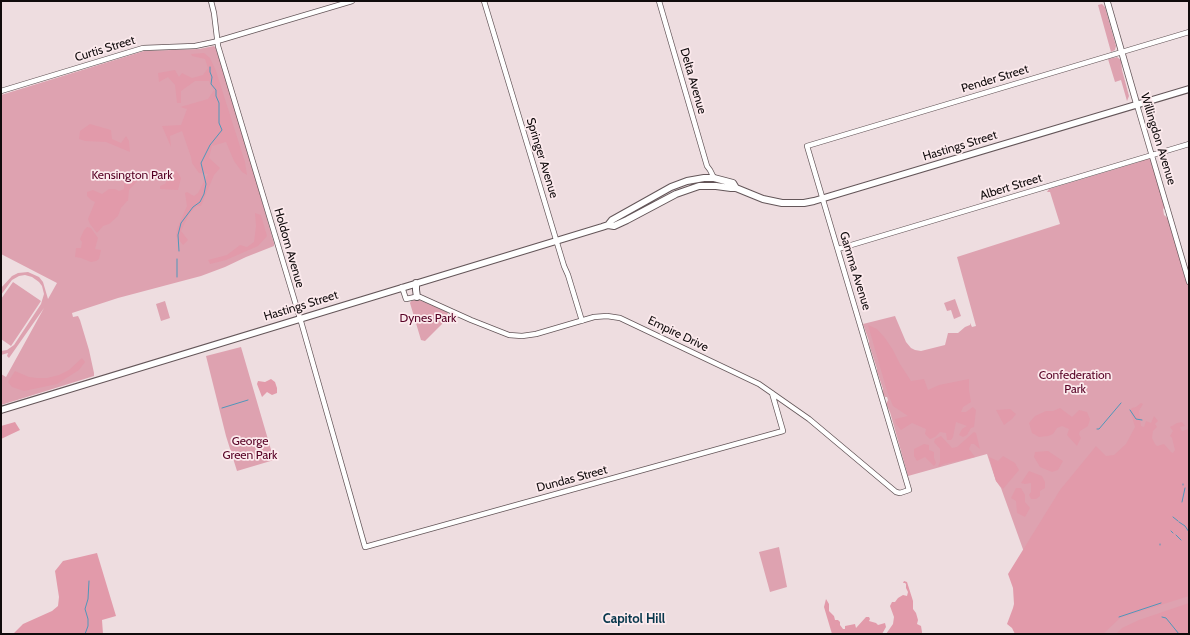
<!DOCTYPE html>
<html>
<head>
<meta charset="utf-8">
<style>
  body { margin:0 }
  #map { position:relative; width:1190px; height:635px; overflow:hidden; background:#eedde0; font-family:Cabin,sans-serif }
  canvas { display:block }
  .frame { position:absolute; inset:0; border:2px solid #100b0c; pointer-events:none }
</style>
</head>
<body>
<div id="map">
<canvas width="1190" height="635"></canvas>
<div class="frame"></div>
</div>
<script>
const ctx = document.querySelector('canvas').getContext('2d');
ctx.lineJoin = 'round';
function fillPath(path, color) { ctx.fillStyle = color; ctx.fill(path, 'evenodd'); }
const poly = rows => new Path2D(rows.map(r => 'M' + r).join(''));
function trace(path, color, width, dash) { ctx.strokeStyle = color; ctx.lineWidth = width; ctx.lineCap = dash ? 'butt' : 'round'; ctx.setLineDash(dash || []); ctx.stroke(path); }
function label(font, color, halo, rows, align = 'center') {
  ctx.font = font + ' Cabin,sans-serif'; ctx.lineWidth = 3.5; ctx.setLineDash([]); ctx.textBaseline = 'middle'; ctx.strokeStyle = halo; ctx.fillStyle = color; for (const [text, x, y, turn = 0] of rows) {
    ctx.save(); ctx.translate(x, y); ctx.rotate((+turn || 0) * Math.PI / 180); ctx.textAlign = isNaN(turn) ? turn : align; if (halo) ctx.strokeText(text, 0, 0); ctx.fillText(text, 0, 0); ctx.restore();
  }
}
fillPath(poly([
  [1102,4,1105,7,1116,46,1115,50,1111,52,1098,5],
  [214,46,216,48,245,142,274,243,274,246,246,257,225,267,201,276,118,298,72,313,73,317,78,316,80,320,89,350,94,373,94,376,1,405,1,374,6,377,44,308,9,358,7,356,8,353,1,355,1,351,7,350,14,345,41,304,44,294,42,286,39,282,32,277,25,275,19,276,12,280,1,295,1,288,12,276,18,273,28,272,39,277,43,282,48,299,57,283,1,254,1,95,144,51,199,49],
  [1117,57,1121,60,1122,70,1129,96,1127,101,1121,80,1115,82,1108,59],
  [1147,158,1151,159,1165,207,1163,209,1164,215,1169,219,1189,289,1189,634,1037,634,1024,552,1001,488,996,481,987,454,908,476,890,412,886,404,888,400,887,397,885,397,883,394,883,389,877,371,877,369,869,344,869,341,863,324,895,316,906,342,911,348,915,350,921,351,945,345,948,333,958,333,965,327,970,325,970,323,972,327,976,326,957,257,1060,224,1050,192,1047,192,1049,189,1139,162],
  [13,282,41,301,11,346,1,339,1,299],
  [417,299,447,312,448,314,442,324,425,341,421,340,410,303,411,301],
  [955,299,961,316,954,319,951,310,947,311,944,303],
  [165,301,170,318,161,321,156,304],
  [241,347,274,460,237,471,226,436,206,356],
  [779,547,787,587,770,592,759,552]
]), '#dea2b0');
fillPath(poly([
  [204,53,210,58,216,71,245,162,247,175,242,172,234,161,226,142,212,146,209,158,220,168,214,175,201,206,197,206,189,214,181,231,188,240,183,245,176,236,177,229,187,206,185,193,187,192,194,196,198,193,208,174,199,173,192,163,191,157,182,131,170,136,171,147,162,126,181,125,187,109,180,107,208,99,214,90,209,81,195,81,181,91,181,103,177,103,175,85,168,77,159,82,158,73,175,70,179,77,182,73,192,78,203,75,208,68,205,59,192,56,191,54],
  [90,124,111,130,112,139,121,143,126,136,129,141,130,152,106,142,85,141,79,139,80,131],
  [176,170,181,178,178,190,160,189,160,186,165,184,167,180],
  [135,172,137,174,138,180,129,190,128,201,127,201,121,208,118,216,109,224,103,226,97,233,90,224,88,219,95,202,91,200,87,196,87,192,93,190,102,194,109,189,115,189,119,191,122,190,124,189,124,182,128,178,128,175,133,177],
  [255,213,261,215,267,236,258,246,226,260,210,264,208,260,227,255,240,245,247,247,254,242,256,226],
  [87,227,91,228,98,238,95,249,101,250,99,259,96,261,91,262,81,258,75,257,76,248,81,248,82,242,80,239,84,230],
  [868,325,877,329,885,338,893,350,900,364,911,381,924,379,928,390,939,385,969,379,969,390,971,402,963,407,961,412,966,412,973,407,976,410,974,427,971,428,967,435,963,437,959,435,962,429,967,426,956,422,953,437,951,440,947,440,946,433,940,432,935,437,930,439,925,434,926,429,912,423,901,430,896,424,895,419,908,416,893,406,887,391],
  [82,358,85,362,79,370,57,384,24,391,12,387,8,382,15,371,29,377,37,378,47,378,59,375,69,370],
  [271,379,275,382,277,388,277,393,272,395,267,392,262,397,257,384,258,381,265,382],
  [1141,403,1143,404,1139,411,1141,426,1144,427,1146,421,1151,423,1154,416,1158,421,1155,424,1157,427,1153,431,1152,438,1155,444,1157,446,1164,444,1171,452,1173,453,1175,450,1172,438,1170,436,1173,431,1170,427,1177,423,1182,422,1185,426,1180,427,1182,431,1189,429,1189,596,1120,618,1103,634,1015,634,1012,628,1007,624,1013,608,1014,604,1013,588,1008,574,1060,490,1092,451,1096,446,1106,456,1114,455,1126,444,1135,427,1130,410,1132,408,1136,407],
  [1060,408,1072,417,1079,410,1087,412,1090,419,1088,426,1080,431,1079,434,1081,438,1077,446,1067,435,1069,429,1062,426,1057,428,1053,434,1048,436,1039,437,1032,433,1029,423,1035,416,1046,411,1053,411],
  [1010,409,1016,414,1012,419,1004,425,996,410],
  [15,422,20,430,1,439,1,426],
  [974,432,976,433,980,449,974,444,971,444,969,449,975,457,944,464,938,467,940,462,940,449,934,442,935,439,941,436,952,448,957,447],
  [924,444,929,445,929,450,934,452,934,458,936,463,934,466,925,457,917,461,914,456,914,449],
  [1048,451,1063,461,1058,470,1052,472,1040,467,1034,457,1035,452],
  [1003,456,1015,463,1019,470,1003,489,996,481,989,457,998,461],
  [1029,471,1042,476,1045,482,1045,488,1040,491,1040,496,1036,499,1031,499,1029,495,1031,492,1031,483,1025,484,1021,483],
  [1016,488,1021,488,1025,495,1025,502,1030,508,1025,517,1017,513,1016,501,1011,498],
  [97,553,116,616,102,620,103,634,13,634,23,624,52,611,58,606,59,597,55,571,63,561],
  [904,581,907,582,913,601,913,609,916,613,918,620,917,624,921,626,922,632,922,634,886,634,893,624,894,617,890,606,892,602,895,602,898,598,903,595,907,596,908,592,906,588,906,584,905,583,903,583],
  [826,599,829,604,829,611,834,616,835,620,838,620,840,622,840,625,843,629,845,629,845,626,855,624,856,628,866,617,869,617,870,619,869,621,876,623,878,625,885,623,886,627,882,634,832,634,824,607],
  [1189,603,1189,634,1116,634,1122,628,1139,620]
]), '#e29aaa');
trace(poly([
  [179,251,178,235,181,223,193,207,200,202,204,194,206,184,201,163,210,145,222,130,219,123,219,103,216,96,216,90,211,84,212,77,210,72,210,67],
  [177,259,177,277],
  [222,408,248,400],
  [1130,410,1136,419,1142,420],
  [1097,429,1099,429,1121,403],
  [1183,484,1183,485],
  [1182,502,1185,488],
  [1173,517,1178,521],
  [1179,522,1185,526,1189,532],
  [1171,531,1173,533],
  [1176,535,1181,540],
  [1160,544,1160,545],
  [1119,617,1161,603],
  [1162,617,1166,618,1179,634],
  [85,634,88,626,88,619,85,609,88,599,89,581]
]), '#5096ba', 1);
const tertiary = poly([
  [211,1,214,13,218,46,302,325,365,547,783,431,772,393],
  [484,1,564,266,568,275,582,321],
  [659,1,707,166,710,170,714,178],
  [1,91,143,48,195,46,214,42,352,1],
  [1137,105,1189,282],
  [838,249,1189,144],
  [402,287,406,299,415,297,420,297,471,320,509,335,522,336,536,334,594,317,607,316,620,318,759,384,809,419,896,492,900,493,909,490,807,146,1189,32]
]);
const secondary = poly([
  [1107,1,1137,105]
]);
const primary = poly([
  [608,225,614,226,627,220,676,194,699,186,716,186,731,188,736,188,763,199,782,203,804,203,814,201,1189,89],
  [416,283,416,290,417,297],
  [1,410,602,227,608,225,612,220,671,187,687,181,704,178,714,178,733,183,736,188]
]);
trace(tertiary, '#645659', 6);
trace(secondary, '#645659', 7);
trace(primary, '#645659', 8);
trace(tertiary, '#fff', 4.5);
trace(secondary, '#fff', 5.5);
trace(primary, '#fff', 6);
label('12px', '#100b0c', '#fceaed', [
  ["Curtis Street",105,49,-17],
  ["Pender Street",995,79,-17],
  ["Delta Avenue",693,81,74],
  ["Willingdon Avenue",1158,139,73],
  ["Hastings Street",960,146,-17],
  ["Springer Avenue",542,158,73],
  ["Albert Street",1011,187,-17],
  ["Holdom Avenue",289,248,74],
  ["Gamma Avenue",855,271,73],
  ["Hastings Street",301,306,-17],
  ["Empire Drive",678,334,26],
  ["Dundas Street",572,479,-15]
]);
label('12px', '#560024', '#fceaed', [
  ["Kensington Park",132,175],
  ["Dynes Park",428,318],
  ["Confederation",1075,375],
  ["Park",1075,389],
  ["George",250,441],
  ["Green Park",250,455]
]);
label('bold 13px', '#09384d', '#fceaed', [
  ["Capitol Hill",634,619]
]);
</script>
</body>
</html>
